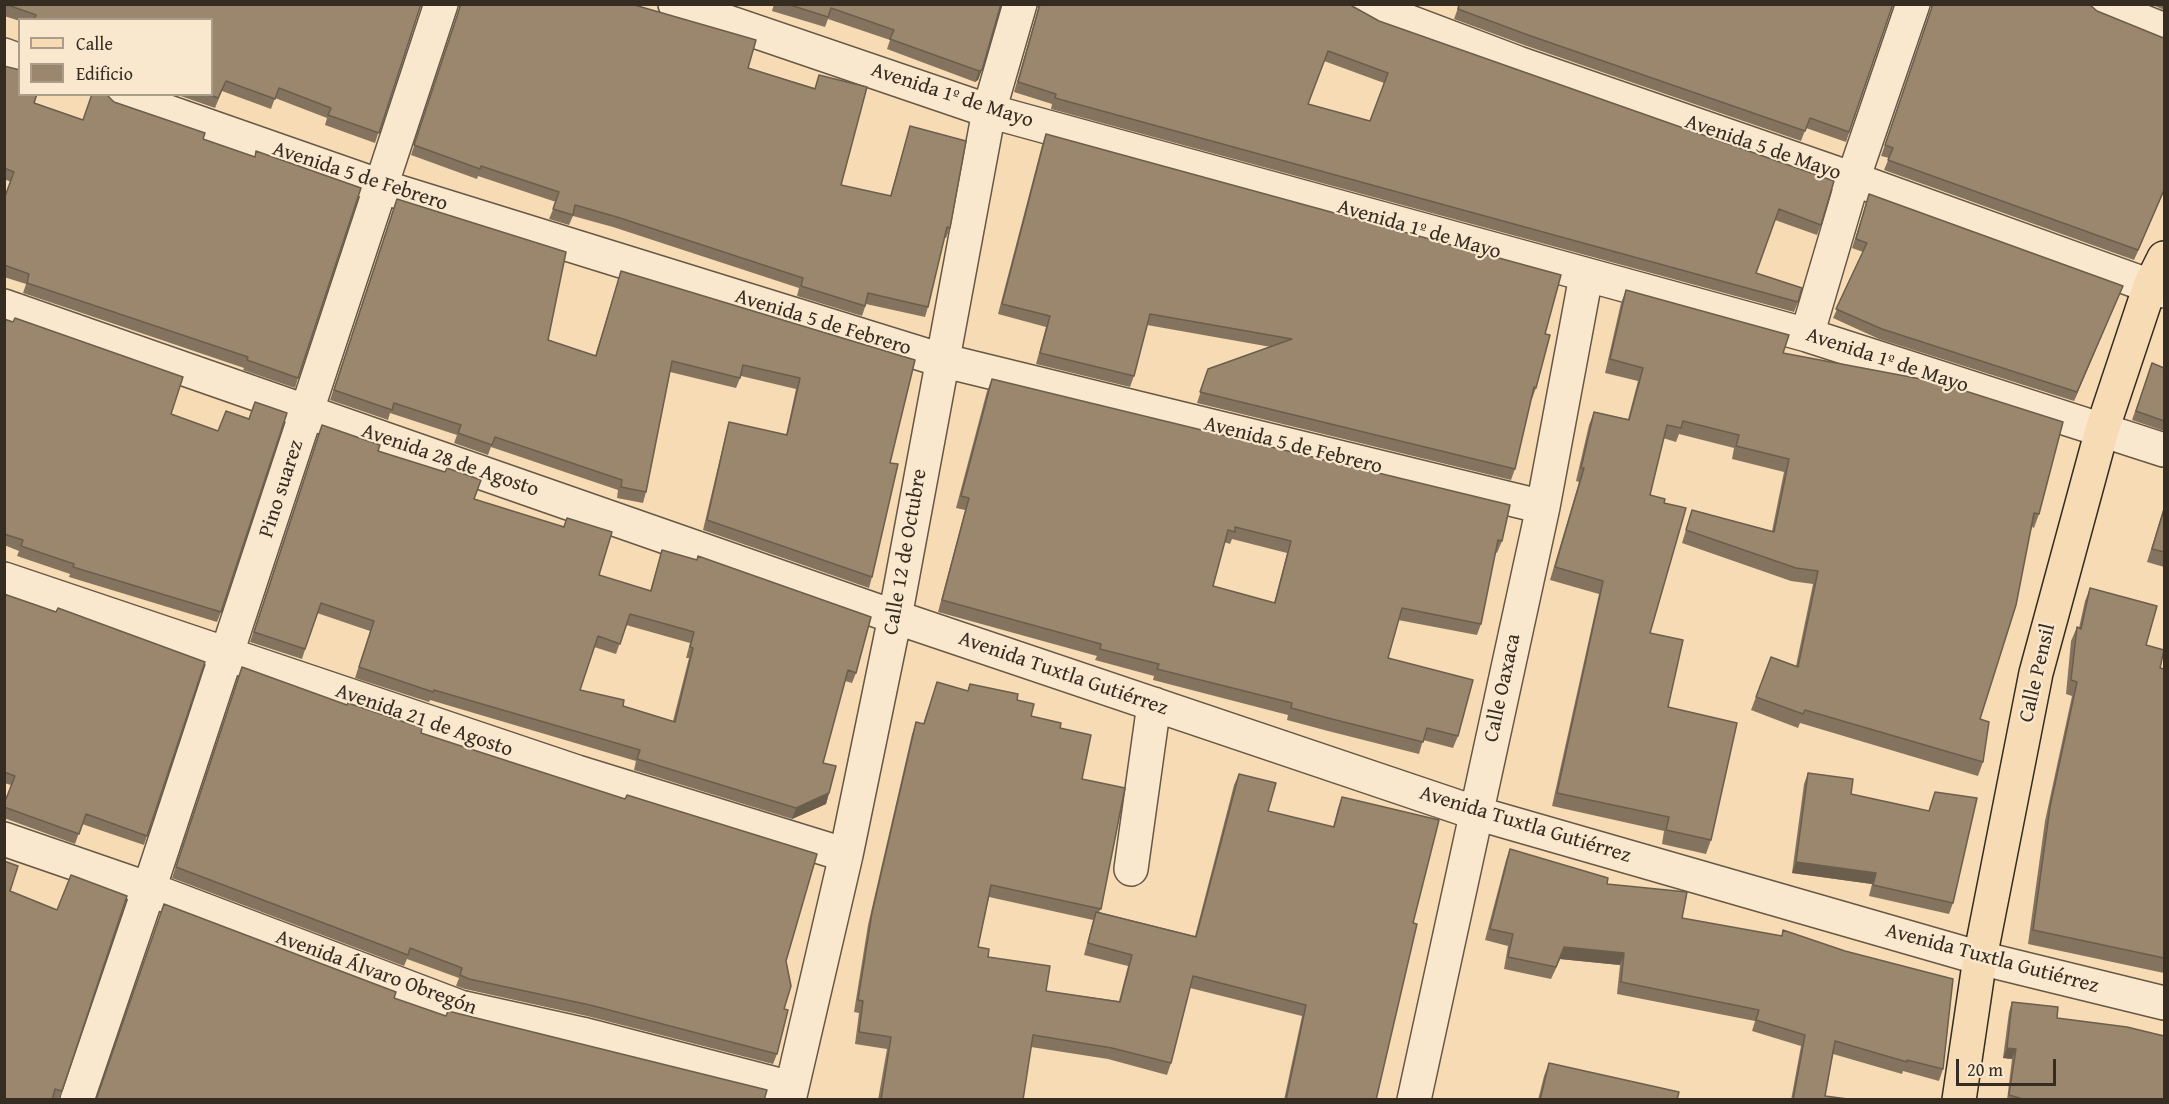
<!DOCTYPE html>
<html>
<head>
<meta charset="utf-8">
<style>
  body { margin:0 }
  #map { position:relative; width:2169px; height:1104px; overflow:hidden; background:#f7dbb4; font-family:"Gentium Book Plus",serif }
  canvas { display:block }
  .frame { position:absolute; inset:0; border:6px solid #352c22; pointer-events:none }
  .legend { position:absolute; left:18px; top:18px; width:195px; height:78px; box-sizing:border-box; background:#fae8ce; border:2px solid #ab9d89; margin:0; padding:8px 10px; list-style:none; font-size:18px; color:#352c22 }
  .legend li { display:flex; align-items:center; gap:12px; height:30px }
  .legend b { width:30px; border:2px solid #ab9d89 }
  .scale { position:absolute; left:1956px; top:1059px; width:100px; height:27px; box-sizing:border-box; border:3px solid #352c22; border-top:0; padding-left:8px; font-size:18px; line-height:21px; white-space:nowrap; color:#352c22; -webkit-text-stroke:4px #fae8ce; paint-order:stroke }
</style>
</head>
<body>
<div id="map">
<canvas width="2169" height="1104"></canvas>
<div class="frame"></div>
<ul class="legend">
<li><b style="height:8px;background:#f7dbb4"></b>Calle</li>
<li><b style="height:16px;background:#9a876e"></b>Edificio</li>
</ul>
<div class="scale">20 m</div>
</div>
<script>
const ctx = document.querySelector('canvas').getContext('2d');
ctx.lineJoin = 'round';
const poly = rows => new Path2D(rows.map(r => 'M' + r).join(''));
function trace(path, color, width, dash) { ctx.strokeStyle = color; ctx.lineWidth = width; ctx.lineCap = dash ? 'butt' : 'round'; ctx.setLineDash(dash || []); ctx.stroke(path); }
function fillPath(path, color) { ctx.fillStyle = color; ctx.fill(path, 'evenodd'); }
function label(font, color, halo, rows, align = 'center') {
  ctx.font = font + ' "Gentium Book Plus",serif'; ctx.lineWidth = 4.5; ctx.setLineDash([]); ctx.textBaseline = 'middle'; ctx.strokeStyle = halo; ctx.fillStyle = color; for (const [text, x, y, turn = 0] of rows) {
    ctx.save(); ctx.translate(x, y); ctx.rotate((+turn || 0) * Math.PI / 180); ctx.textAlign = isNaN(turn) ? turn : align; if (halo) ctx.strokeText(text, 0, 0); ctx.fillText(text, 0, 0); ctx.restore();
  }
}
const minor = poly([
  [675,4,989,111,1807,335,2164,450],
  [1362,4,1518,63,1853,179,2164,291],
  [2100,4,2164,30],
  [4,55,20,61],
  [117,94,383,187,941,360,1543,507],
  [4,306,895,617,1476,813,1980,958,2164,1003],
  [1807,335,1853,179,1913,4],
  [4,579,577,772,846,855],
  [4,839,149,889,460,1007,582,1034,791,1088],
  [1131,869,1154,704],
  [77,1100,149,889,441,4],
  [789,1100,846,855,895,617,989,111,1020,4],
  [1414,1100,1543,507,1586,276]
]);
const major = poly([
  [1959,1100,1980,958,2036,673,2102,430,2150,286,2164,258]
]);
trace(minor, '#665846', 36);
trace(major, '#352c22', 36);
trace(minor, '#fae8ce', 33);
trace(major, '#f7dbb4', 33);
fillPath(poly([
  [4,4,421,4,375,143,325,125,327,118,275,98,271,109,222,91,215,108,175,94,212,94,212,20,20,20,20,21,4,16],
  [459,4,631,4,748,68,815,88,819,75,841,185,890,196,910,126,950,228,946,238,944,238,928,307,925,317,866,304,862,316,797,296,799,288,613,227,573,216,569,225,549,219,556,202,478,176,477,179,411,155,459,10],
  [774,4,1001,4,978,80,975,82,887,49,890,40,828,19,825,27,772,11],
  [1038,4,1351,4,1352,6,1379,21,1821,225,1817,235,1775,220,1756,273,1798,302,1794,312,1051,109,1052,104,1014,92,1038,9],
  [1324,61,1384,83,1370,121,1308,104],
  [1457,4,1893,4,1846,142,1806,128,1801,141,1524,45,1454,19,1459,5],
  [1931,4,2089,4,2164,191,2134,260,1884,170,1889,158,1881,156,1931,10],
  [2151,4,2164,4,2164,10],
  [4,66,34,103,83,120,106,96,114,102,203,139,298,378,295,388,243,370,244,368,23,293,26,284,4,277,4,199,11,182,4,179],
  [1046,134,1545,334,1536,388,1532,399,1531,398,1515,469,1511,480,1197,403,1208,369,1271,347,1147,325,1134,376,1130,387,1036,364,1046,327,998,314,1042,145],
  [1869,194,2123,286,2074,401,1879,339,1833,318,1863,252,1852,248],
  [393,210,548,340,595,356,621,271,915,360,890,463,872,577,869,588,703,530,726,433,729,422,786,435,796,389,741,376,736,388,670,372,646,492,643,503,617,498,618,490,491,447,488,455,454,443,457,435,390,413,388,420,330,400],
  [1626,290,1783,353,2039,514,2034,528,2032,527,1980,719,1983,762,1978,776,1800,723,1798,728,1751,710,1771,657,1796,666,1813,584,1791,581,1682,543,1692,510,1772,531,1784,472,1732,459,1734,448,1679,434,1676,442,1663,438,1650,495,1664,503,1650,633,1668,707,1711,840,1706,854,1662,844,1664,831,1552,806,1599,594,1550,580,1579,482,1576,481,1589,425,1594,412,1628,419,1638,381,1605,373,1621,303],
  [4,319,171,414,221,612,217,622,69,577,70,574,17,556,19,551,4,545],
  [2152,363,2164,368,2164,431,2132,420],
  [992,379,1502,541,1497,553,1495,552,1481,624,1477,635,1398,620,1388,658,1458,736,1453,748,1423,740,1419,754,1328,731,1287,720,1288,715,1153,680,1154,676,1095,660,1097,656,938,612,965,510,956,508,987,391],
  [1232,539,1287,553,1274,603,1213,586,1224,542,1230,544],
  [318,436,378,451,474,499,563,527,567,518,599,575,650,591,662,550,856,673,852,683,845,681,823,763,829,793,826,804,792,819,634,770,636,761,430,700,429,702,355,678,370,631,317,613,302,659,250,642],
  [626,625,690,643,686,658,689,658,673,721,623,706,580,690,594,647,616,654],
  [2164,507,2164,567,2147,562],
  [2090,588,2146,645,2160,668,2164,669,2164,973,2028,944,2045,821,2072,696,2066,694,2071,641,2077,627,2079,628,2085,601],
  [4,594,205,662,144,845,82,824,75,844,4,818,4,804,11,785,4,783],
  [238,678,421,733,786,961,784,1009,777,1054,773,1064,587,1016,465,989,456,986,459,978,407,959,404,966,172,878],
  [937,682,967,691,1017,700,1031,716,1060,728,1082,779,1101,909,1099,912,1195,936,1234,785,1239,774,1268,811,1333,827,1338,808,1342,797,1413,923,1376,1100,1284,1100,1302,1016,1190,988,1171,1063,1167,1075,1108,1059,1031,1047,1023,1100,878,1100,887,1049,855,1044,859,1013,854,1012,868,925,912,734,916,722,923,724],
  [989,897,1093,920,1084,955,1128,966,1119,1001,1046,991,988,957,978,947],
  [1808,773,1851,794,1929,811,1935,792,1953,903,1949,914,1869,896,1872,884,1792,873,1804,784],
  [1510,849,1607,884,1682,918,1943,1069,1939,1081,1903,1071,1902,1074,1833,1054,1825,1096,1855,1100,1791,1100,1801,1046,1752,1031,1755,1021,1617,994,1620,965,1560,959,1551,979,1504,969,1508,946,1485,940,1506,860],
  [10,891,57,910,127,896,59,1100,52,1099],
  [2012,1002,2057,1018,2164,1100,2007,1100,2012,1059,2003,1058,2009,1012],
  [1549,1063,1677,1100,1538,1100,1544,1076]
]), '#84745f');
fillPath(poly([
  [982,70,978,80,975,82,979,71],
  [2164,190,2164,191,2134,260,2138,250],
  [2123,286,2119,295,2074,401,2077,392],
  [829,793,826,804,792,819,796,808],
  [1796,862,1876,873,1872,884,1792,873],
  [1564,947,1624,953,1620,965,1560,959,1551,979],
  [2007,1048,2016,1049,2012,1059,2003,1058]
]), '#6c5e4d');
const building = poly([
  [5,4,421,4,379,133,328,115,331,108,279,88,275,99,226,81,218,98,208,94,212,94,212,20,34,20,36,15,5,4],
  [461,4,631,4,756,40,748,68,815,89,819,75,867,87,841,185,891,196,910,126,966,141,950,228,947,227,928,307,868,293,865,306,801,286,803,278,617,217,575,205,573,215,553,209,559,192,481,166,480,169,414,145,461,4],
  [787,4,1001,4,982,70,979,71,890,39,894,30,831,8,828,17,787,4],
  [1040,4,1351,4,1352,6,1379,21,1834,181,1821,225,1779,209,1756,273,1802,288,1798,302,1055,98,1056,94,1018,82,1040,4],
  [1328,51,1388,73,1370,121,1308,104,1328,51],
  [1459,4,1893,4,1849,132,1810,118,1805,131,1528,35,1458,9,1459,4],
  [1933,4,2089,4,2097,11,2161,37,2164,38,2164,190,2138,250,1888,160,1893,148,1885,145,1933,4],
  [4,66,20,70,20,94,37,94,34,103,83,120,92,94,106,94,114,102,205,133,203,139,255,157,256,151,361,188,298,378,247,360,248,357,27,283,29,274,4,265,4,199,14,172,4,168,4,66],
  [1046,134,1561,275,1545,334,1550,335,1536,388,1534,387,1515,469,1200,392,1208,369,1292,339,1150,314,1134,376,1040,353,1050,316,1002,304,1046,134],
  [1869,194,2123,286,2077,392,1882,329,1836,309,1867,243,1856,239,1869,194],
  [397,199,566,252,548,340,596,356,621,271,915,360,890,463,898,464,872,577,707,520,729,422,787,435,800,378,743,365,740,378,672,361,646,492,621,487,622,480,495,437,492,445,458,433,461,425,394,403,392,410,334,390,397,199],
  [1626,290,1789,335,1783,353,1937,382,2063,422,2039,514,2034,513,2016,605,1980,719,1989,722,1983,762,1805,710,1803,714,1756,697,1771,657,1798,667,1818,571,1796,568,1686,530,1692,510,1774,532,1789,459,1736,446,1739,435,1683,421,1681,428,1667,425,1650,495,1665,499,1664,503,1686,508,1650,633,1683,640,1668,707,1737,723,1711,840,1666,830,1669,817,1557,793,1603,581,1555,567,1584,468,1581,468,1594,412,1629,420,1643,368,1610,359,1626,290],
  [15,318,183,377,171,414,218,431,226,411,249,419,255,402,287,413,221,612,73,567,74,564,21,546,23,540,4,534,4,319,13,322,15,318],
  [2152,363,2164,368,2164,421,2136,411,2152,363],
  [992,379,1510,505,1502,541,1498,540,1481,624,1402,608,1388,658,1473,680,1458,736,1427,728,1423,742,1332,719,1291,708,1292,703,1157,669,1159,664,1100,649,1101,644,942,600,969,498,961,496,992,379],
  [1235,527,1291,541,1275,603,1213,586,1228,530,1235,532,1235,527],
  [322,425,380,445,378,451,445,472,447,468,481,480,474,499,564,527,567,518,612,532,599,575,651,591,662,550,697,560,698,556,871,617,856,673,848,670,823,763,836,766,829,793,796,808,637,759,640,750,434,690,433,692,359,667,374,621,321,603,305,649,254,632,322,425],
  [630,614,694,632,690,647,693,648,675,722,623,706,624,700,580,690,598,636,620,644,630,614],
  [2164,509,2164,552,2152,549,2164,509],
  [2090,588,2157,606,2146,645,2164,650,2160,668,2164,669,2164,958,2033,930,2050,807,2077,682,2071,680,2077,627,2081,629,2090,588],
  [4,594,56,612,58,608,205,662,147,836,86,814,79,834,4,807,4,804,15,776,4,772,4,594],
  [242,667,347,705,348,703,422,728,421,733,625,799,627,795,817,854,786,961,791,986,784,1009,788,1010,777,1054,590,1005,469,979,460,975,462,968,410,948,408,955,176,867,242,667],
  [937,682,968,691,970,684,1018,694,1017,700,1034,704,1031,716,1061,723,1060,728,1091,735,1082,779,1125,788,1101,909,991,885,978,947,989,949,988,957,1050,966,1046,991,1120,1002,1132,955,1088,943,1096,912,1196,937,1239,774,1276,783,1268,811,1334,827,1342,797,1439,820,1413,923,1417,924,1376,1100,1286,1100,1306,1005,1193,976,1171,1063,1112,1048,1033,1035,1023,1100,881,1100,891,1037,859,1032,863,1001,858,1000,872,913,916,722,924,724,937,682],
  [1808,773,1853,779,1851,794,1929,811,1935,792,1977,798,1953,903,1873,885,1876,873,1796,862,1808,773],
  [1510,849,1608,878,1607,884,1687,892,1682,918,1782,936,1783,930,1845,951,1953,979,1943,1069,1907,1060,1907,1062,1835,1041,1825,1096,1855,1100,1793,1100,1805,1035,1756,1020,1759,1010,1621,982,1624,953,1564,947,1556,967,1508,957,1513,934,1490,929,1510,849],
  [4,861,18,866,10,891,57,910,71,875,127,896,62,1091,55,1089,52,1100,4,1100,4,861],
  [164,904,396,992,394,998,446,1016,448,1011,767,1090,764,1100,96,1100,164,904],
  [2012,1002,2058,1007,2057,1018,2127,1027,2164,1036,2164,1100,2026,1100,2009,1095,2016,1049,2007,1048,2012,1002],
  [1549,1063,1679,1092,1677,1100,1540,1100,1549,1063]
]);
fillPath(building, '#9a876e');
trace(building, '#6c5e4d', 1.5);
label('21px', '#352c22', '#fae8ce', [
  ["Avenida 1º de Mayo",952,96,18],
  ["Avenida 5 de Mayo",1763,148,19],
  ["Avenida 5 de Febrero",360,177,18],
  ["Avenida 1º de Mayo",1419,230,16],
  ["Avenida 5 de Febrero",823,323,17],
  ["Avenida 1º de Mayo",1887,361,18],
  ["Avenida 5 de Febrero",1293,446,14],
  ["Avenida 28 de Agosto",450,461,19],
  ["Pino suarez",282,489,-72],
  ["Calle 12 de Octubre",906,552,-80],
  ["Calle Pensil",2038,673,-77],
  ["Avenida Tuxtla Gutiérrez",1063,674,19],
  ["Calle Oaxaca",1503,688,-78],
  ["Avenida 21 de Agosto",424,721,19],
  ["Avenida Tuxtla Gutiérrez",1525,825,17],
  ["Avenida Tuxtla Gutiérrez",1992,959,15],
  ["Avenida Álvaro Obregón",376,973,20]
]);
</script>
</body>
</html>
